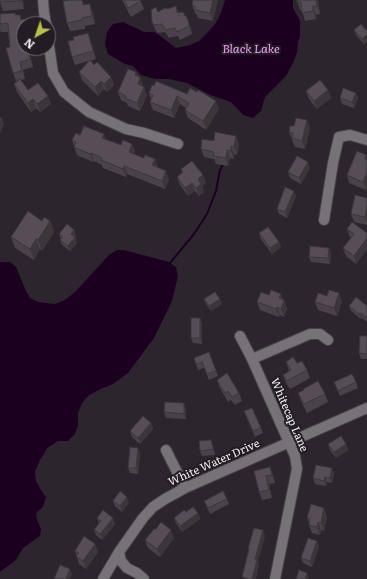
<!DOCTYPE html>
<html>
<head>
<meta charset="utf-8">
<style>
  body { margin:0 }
  #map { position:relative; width:367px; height:579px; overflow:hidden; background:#2d252e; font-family:Literata,serif }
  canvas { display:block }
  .north { position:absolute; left:16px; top:16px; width:40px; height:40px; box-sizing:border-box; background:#231c24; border:1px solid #787278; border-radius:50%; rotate:220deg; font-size:11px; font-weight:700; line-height:16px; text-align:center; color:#f7f2f7 }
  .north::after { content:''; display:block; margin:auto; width:14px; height:18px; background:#b7c148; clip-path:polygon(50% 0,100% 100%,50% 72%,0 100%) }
</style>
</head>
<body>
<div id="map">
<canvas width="367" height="579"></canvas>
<div class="north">N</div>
</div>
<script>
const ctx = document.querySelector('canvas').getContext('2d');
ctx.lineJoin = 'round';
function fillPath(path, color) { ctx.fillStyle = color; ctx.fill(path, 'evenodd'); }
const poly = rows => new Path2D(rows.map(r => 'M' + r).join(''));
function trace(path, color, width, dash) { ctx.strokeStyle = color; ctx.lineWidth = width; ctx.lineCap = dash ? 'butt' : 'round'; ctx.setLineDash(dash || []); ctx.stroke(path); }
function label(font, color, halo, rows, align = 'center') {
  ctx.font = font + ' Literata,serif'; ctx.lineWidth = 4; ctx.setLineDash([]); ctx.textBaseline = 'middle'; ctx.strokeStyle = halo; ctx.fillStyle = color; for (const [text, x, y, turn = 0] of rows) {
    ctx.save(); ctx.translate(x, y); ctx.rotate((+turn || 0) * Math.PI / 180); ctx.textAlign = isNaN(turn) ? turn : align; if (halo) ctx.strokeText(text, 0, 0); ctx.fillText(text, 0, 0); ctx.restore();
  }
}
fillPath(poly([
  [225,0,293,0,293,8,300,21,300,36,298,42,297,53,293,63,286,76,265,97,261,111,253,118,243,115,231,102,210,95,187,83,169,79,155,79,141,75,133,66,125,64,108,54,105,44,107,32,113,24,123,22,144,32,155,32,176,48,190,45,199,41,208,32,216,23,221,13],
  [117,250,124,250,169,262,176,267,178,276,172,301,154,338,128,373,113,384,101,389,89,395,82,403,78,413,78,425,75,434,68,441,58,441,47,448,39,462,35,472,36,481,41,490,46,497,43,507,36,513,37,520,41,529,40,536,23,548,16,560,0,572,0,262,10,262,16,267,26,291,30,298,38,302,55,304,65,300,76,291,109,255]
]), '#1c0020');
trace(poly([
  [170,263,194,234,207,214,216,191,220,170,224,163]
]), '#1c0020', 2);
const minor = poly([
  [43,0,44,12,46,24],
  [48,39,53,73,64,92,89,112,126,129,144,133,178,144],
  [324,220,333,163,339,137,350,135,367,140],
  [240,336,252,359,295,456,297,469,275,579],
  [252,359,310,334,320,334,328,340],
  [166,450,185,488],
  [119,552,121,561,127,568,137,573,144,579],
  [103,579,119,552,143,518,153,507,165,499,185,488,367,408]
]);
trace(minor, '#49424a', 12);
trace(minor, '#777277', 10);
fillPath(poly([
  [0,0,23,0,24,9,3,11,0,2],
  [70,0,82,0,84,5,93,12,95,24,85,26,85,29,70,31,67,23],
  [122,0,140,0,144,9,131,17],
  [191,0,218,0,213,21,198,18,196,14,195,13,192,5,193,0],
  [297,0,318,0,320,14,316,15,316,19,305,21,302,10,300,10],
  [176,6,179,13,191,28,192,34,180,40,178,36,172,37,169,38,165,32,157,33,152,22,168,9],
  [0,14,16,15,20,15,24,24,24,48,29,51,33,67,23,70,25,79,20,80,28,90,51,104,40,112,36,108,31,112,17,92,14,84,19,80,16,81,13,73,8,32,1,32,0,30],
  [354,30,367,31,367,42,364,44,356,35],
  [88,33,91,41,96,59,90,61,94,65,111,77,114,85,107,92,104,89,98,96,82,80,79,72,89,61,75,65,72,57,74,40],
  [136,72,138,76,140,77,143,86,147,95,140,111,128,106,127,103,121,100,118,92],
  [152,85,219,109,206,130,188,118,185,110,186,108,180,104,174,118,153,110,150,102,151,100,149,93],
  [328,90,331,98,317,109,309,99,306,91],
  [340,98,358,98,354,108,342,104],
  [307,120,310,128,305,149,295,147,289,132,294,126],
  [80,135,106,140,121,145,132,144,135,152,134,154,158,167,169,179,165,189,127,174,126,177,103,168,102,165,94,161,93,162,77,155,72,140],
  [236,136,239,144,237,155,234,154,234,159,230,158,228,166,216,164,214,159,204,157,201,149,214,141],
  [367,157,366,190,349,183,347,175],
  [310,168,301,184,290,178,288,172],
  [181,169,203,175,206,183,202,186,204,192,199,196,195,191,188,196,180,185,177,177,182,173],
  [296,196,287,218,279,214,277,209],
  [367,198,367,225,354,222,351,214],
  [42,221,50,221,54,232,42,251,40,249,34,260,15,248,11,237],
  [352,222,356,264,346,256,343,248,351,238,350,237,347,229],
  [74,230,76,236,75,237,77,243,70,251,62,245,60,240,61,239,59,234],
  [259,233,279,242,281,247,272,254,261,239],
  [331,253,330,264,311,262,309,257],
  [281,294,283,300,284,300,287,309,284,317,280,315,279,317,260,310,257,302,269,295],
  [204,299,222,304,211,311,206,304],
  [342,301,337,316,318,310,315,302],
  [349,306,367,306,367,322,362,318,361,319,351,311],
  [200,318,202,324,202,344,193,343,191,338],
  [367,336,367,359,361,359,359,353],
  [209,352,218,376,209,380,204,368,198,370,194,358],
  [286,362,297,363,307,370,310,378,290,389,286,383,283,375,289,371],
  [217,380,239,393,242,401,235,405,231,400,228,402,220,388],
  [334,382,356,382,358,388,340,396],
  [298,393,325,394,328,402,307,413,301,401],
  [186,409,186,419,166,418,164,412],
  [244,411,261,428,263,433,255,437],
  [151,423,153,429,140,444,132,437,130,431],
  [211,440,213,445,215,455,202,456,200,451],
  [328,444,346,444,348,450,336,458,330,450],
  [140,453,138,474,130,473,128,468],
  [270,467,273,475,275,483,269,484,272,498,262,500,259,492],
  [334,473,332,483,327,482,326,486,315,484,313,478],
  [227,499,229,504,210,514,204,501],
  [113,501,129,502,122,512,115,506],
  [186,512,198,513,200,519,182,532,176,523,174,518],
  [327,516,324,531,321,530,320,535,312,533,309,525,309,523,307,518],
  [97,518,113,518,115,524,102,540,96,535,94,530,99,523],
  [174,538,160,557,148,548,145,540],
  [317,541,319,547,312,567,303,563,301,558],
  [95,544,98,552,86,569,79,564,75,551]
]), '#4a424a');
fillPath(poly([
  [21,0,23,0,24,9,21,1],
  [213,0,218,0,213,21,210,13],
  [316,0,318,0,320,14,317,6],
  [90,4,93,12,95,24,92,16],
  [313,6,316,15,316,19,313,11],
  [188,20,191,28,192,34,189,26],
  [22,30,24,37,24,47,23,43],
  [88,33,91,41,96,59,93,51],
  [367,34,367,42,364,44,362,39],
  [27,48,29,51,33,67,30,59],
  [136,72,139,80,140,77,143,86,141,92,135,75],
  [111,77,114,85,107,92,104,84],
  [101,81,104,89,98,96,95,87],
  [144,87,147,95,140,111,137,103],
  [328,90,331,98,317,109,314,101],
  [356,93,358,98,354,108,352,102],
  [48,96,51,104,40,112,37,104],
  [177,96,180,104,174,118,171,110],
  [33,99,36,108,31,112,28,103],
  [216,101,219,109,206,130,203,121],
  [2,118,4,124,0,134,0,123],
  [307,120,310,128,305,149,302,141],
  [104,134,107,142,102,138],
  [236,136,239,144,237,155,234,147],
  [132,144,135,152,132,160,129,152],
  [231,146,234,154,234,159,231,151],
  [227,150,230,158,228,166,226,158],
  [91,153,94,161,93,162,90,154],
  [155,159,158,167,155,173,152,165],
  [308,162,310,168,301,184,299,178],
  [124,166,127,174,126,177,123,169],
  [166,171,169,179,165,189,162,181],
  [367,172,367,188,366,190,363,182],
  [203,175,206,183,202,186,204,192,199,196,196,188,198,179],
  [192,183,195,191,188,196,185,188],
  [294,191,296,196,287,218,285,212],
  [367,205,367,223,365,217],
  [50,221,54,232,42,251,38,240],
  [74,230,76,236,75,237,77,243,70,251,68,246,71,234],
  [367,238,367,250,356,264,354,256],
  [36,239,40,249,34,260,30,249],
  [279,242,281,247,272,254,270,248],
  [329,248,331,253,330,264,328,258],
  [339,293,342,301,337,316,334,308],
  [281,294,284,302,279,298],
  [220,299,222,304,211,311,209,306],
  [284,300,287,309,284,317,281,309],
  [277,307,280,315,279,317,276,309],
  [360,313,362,318,361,319,359,314],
  [200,318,202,324,202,344,200,338],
  [184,403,186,409,186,419,184,414],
  [151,423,153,429,140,444,138,438],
  [211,440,213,445,215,455,213,449],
  [346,444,348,450,336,458,334,452],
  [138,448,140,453,138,474,136,468],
  [270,467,273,475,275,483,272,475],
  [332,468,334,473,332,483,330,478],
  [266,476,269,484,272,498,269,490],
  [325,477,327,482,326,486,324,481],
  [127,497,129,502,122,512,120,506],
  [324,508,327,516,324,531,321,523],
  [198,513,200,519,182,532,180,526],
  [113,518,115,524,102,540,100,534],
  [318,522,321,530,320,535,317,527],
  [171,530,174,538,160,557,157,549],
  [263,530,265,536,258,561,259,565,256,579,252,579,255,559],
  [317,541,319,547,312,567,310,561],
  [95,544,98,552,86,569,83,561],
  [70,569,72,574,70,579,66,579],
  [307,573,309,578,309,579,305,579]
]), '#3c363c');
const building = poly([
  [0,0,21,0,21,1,0,2,0,0],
  [70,0,82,0,83,5,90,4,92,16,82,18,82,20,67,23,63,1,70,0],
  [124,0,140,0,141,1,128,8,124,0],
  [193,0,213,0,210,13,195,10,195,6,192,5,193,0],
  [297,0,316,0,317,6,313,6,313,11,302,13,301,2,297,2,297,0],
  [176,6,177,13,183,12,185,16,186,16,188,20,189,26,177,32,175,28,169,29,166,30,162,24,154,25,152,22,151,10,156,7,158,12,165,8,168,9,176,6],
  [15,13,15,15,20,15,21,20,24,19,25,24,24,24,24,30,22,30,23,43,24,43,24,48,27,48,30,59,20,62,22,71,13,73,6,48,10,47,8,23,0,24,0,14,15,13],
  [361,24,367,31,367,34,362,39,354,30,361,24],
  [88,33,93,51,72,57,68,41,74,40,73,37,88,33],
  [90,60,94,65,97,62,111,77,104,84,101,81,95,87,79,72,90,60],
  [128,69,136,72,135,75,140,77,138,84,144,87,137,103,125,98,126,96,118,92,128,69],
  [20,79,28,90,38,83,48,96,37,104,33,99,28,103,14,84,20,79],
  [320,80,328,90,314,101,306,91,320,80],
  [156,81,187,94,190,88,197,92,198,90,216,101,203,121,185,110,189,103,177,96,171,110,150,102,153,95,149,93,152,85,154,86,156,81],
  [343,88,356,93,352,102,340,98,343,88],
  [0,118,2,118,0,123,0,118],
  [296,118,307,120,302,141,292,138,293,133,289,132,290,126,294,126,296,118],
  [84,126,104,134,102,138,121,145,123,140,132,144,129,152,144,158,145,155,155,159,152,165,166,171,162,181,124,166,123,169,101,160,102,158,91,153,90,154,74,147,76,142,72,140,76,133,80,135,84,126],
  [215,132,236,136,234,147,231,146,231,151,227,150,226,158,213,156,214,152,201,149,202,139,214,141,215,132],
  [357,151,366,155,365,159,367,160,367,172,363,182,347,175,357,151],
  [297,156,308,162,299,178,288,172,297,156],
  [192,161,203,175,198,179,201,184,196,188,192,183,185,188,177,177,183,172,181,169,192,161],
  [285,187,294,191,285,212,277,209,285,187],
  [355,195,367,198,367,205,365,217,351,214,355,195],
  [28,211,42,221,44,217,50,221,38,240,36,239,30,249,11,237,28,211],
  [352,222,367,233,367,238,354,256,343,248,354,234,347,229,352,222],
  [67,224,74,230,71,234,75,237,68,246,60,240,63,237,59,234,67,224],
  [268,227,279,242,270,248,259,233,268,227],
  [310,246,329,248,328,258,309,257,310,246],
  [271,290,281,294,279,298,284,300,281,309,277,307,276,309,257,302,261,292,269,295,271,290],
  [329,290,339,293,334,308,315,302,318,293,327,296,329,290],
  [215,292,220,299,209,306,204,299,215,292],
  [356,297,367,306,367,315,366,317,360,313,359,314,349,306,356,297],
  [191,318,200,318,200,338,191,338,191,318],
  [360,336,367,336,367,354,359,353,360,336],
  [209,352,216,371,207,374,202,362,196,364,194,358,209,352],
  [293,357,297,363,302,361,307,370,287,381,283,375,291,370,286,362,293,357],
  [227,373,239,393,232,397,228,391,225,393,217,380,227,373],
  [352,374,356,382,338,391,334,382,352,374],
  [318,381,325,394,304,404,298,393,304,390,303,389,318,381],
  [165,402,184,403,184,414,164,412,165,402],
  [252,408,261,428,253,431,244,411,252,408],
  [143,416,151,423,138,438,130,431,143,416],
  [341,436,346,444,334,452,328,444,341,436],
  [211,440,213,449,200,451,199,441,211,440],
  [130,447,138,448,136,468,128,468,130,447],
  [316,465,332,468,330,478,325,477,324,481,313,478,316,465],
  [270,467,272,475,266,476,269,490,259,492,254,471,270,467],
  [120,491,127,497,120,506,113,501,120,491],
  [223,491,227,499,208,508,204,501,223,491],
  [311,504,324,508,321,523,318,522,317,527,309,525,310,518,307,518,311,504],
  [193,507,198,513,180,526,174,518,184,510,186,512,193,507],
  [103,510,113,518,100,534,94,530,101,521,97,518,103,510],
  [161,522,171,530,157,549,145,540,154,529,156,529,161,522],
  [254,528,263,530,255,559,257,560,252,579,248,579,242,577,249,549,248,549,254,528],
  [84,536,95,544,83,561,76,556,79,553,75,551,84,536],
  [308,538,317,541,310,561,301,558,308,538],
  [60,565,70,569,66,579,54,579,60,565],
  [299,570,307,573,305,579,296,579,299,570]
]);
fillPath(building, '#564d56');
trace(building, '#3c363c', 1);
label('11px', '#f7f2f7', '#231c24', [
  ["Whitecap Lane",289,415,67],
  ["White Water Drive",214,463,-24]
]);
label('italic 12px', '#f59ffd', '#231c24', [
  ["Black Lake",251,49]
]);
</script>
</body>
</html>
